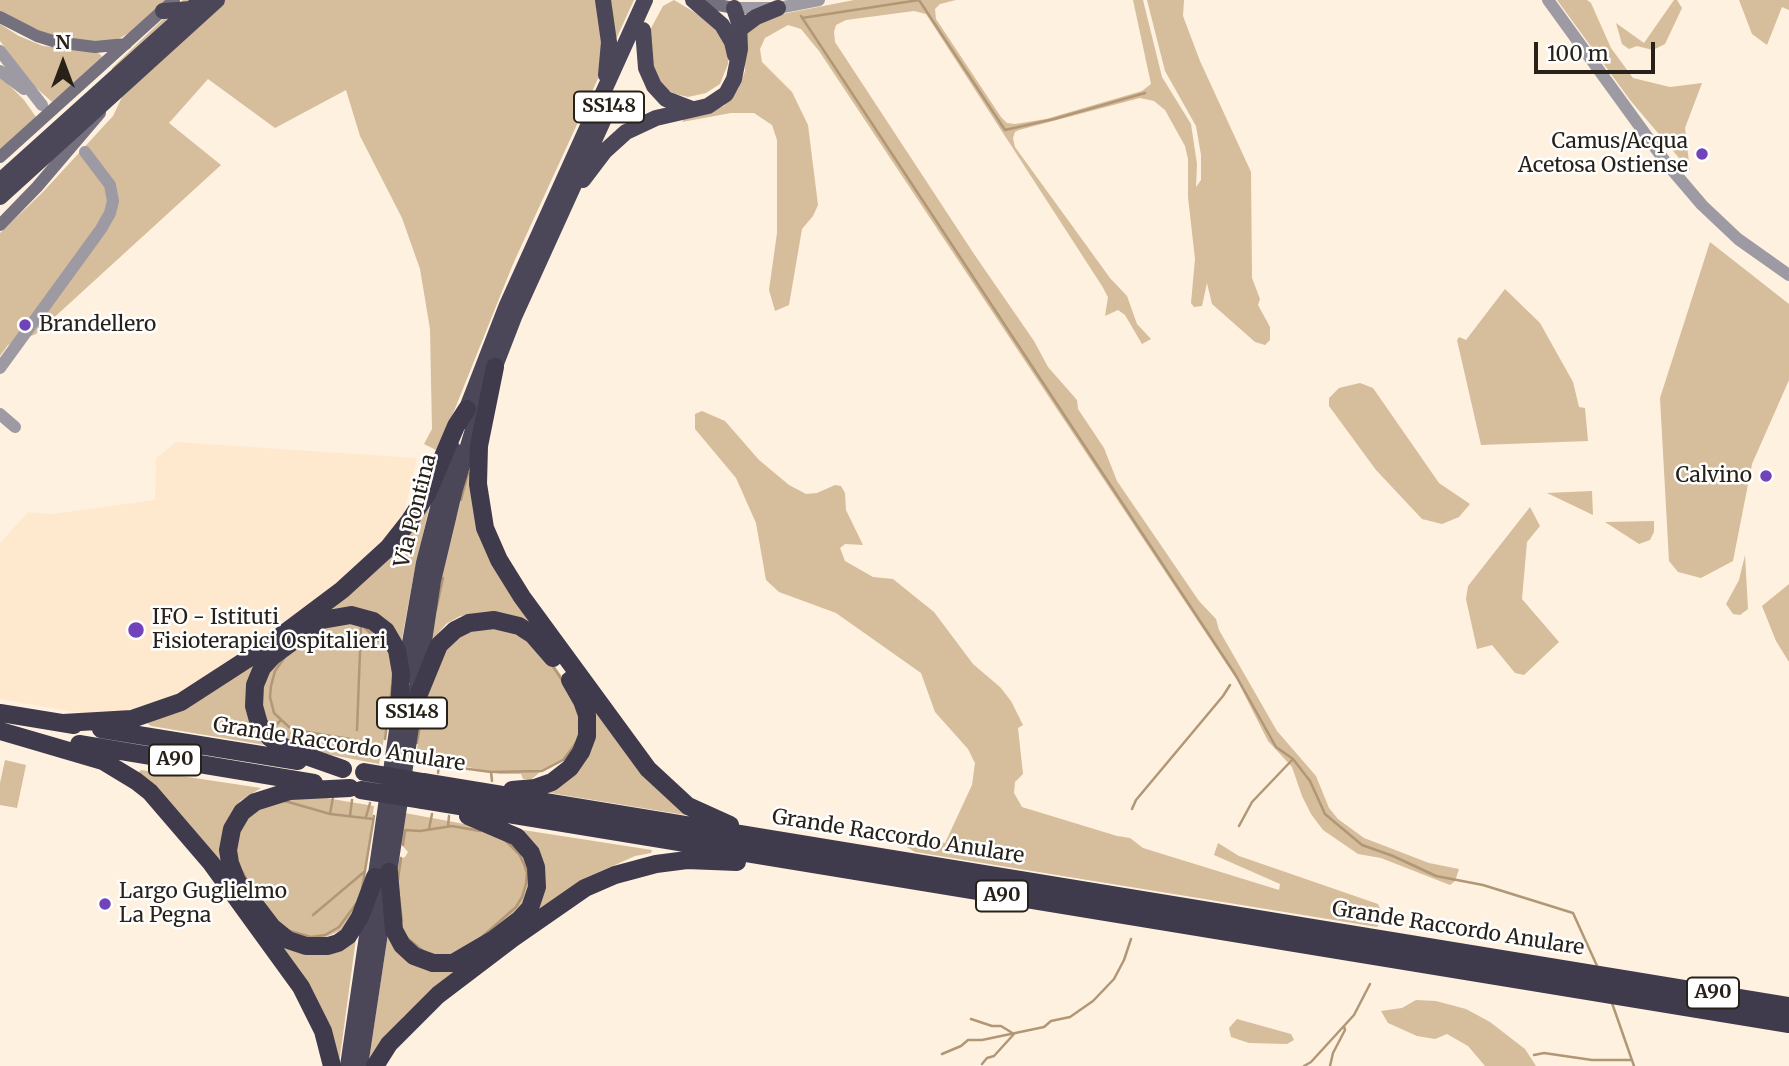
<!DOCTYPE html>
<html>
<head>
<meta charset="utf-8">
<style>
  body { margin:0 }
  #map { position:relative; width:1789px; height:1066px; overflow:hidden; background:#fef1e0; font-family:Merriweather,serif }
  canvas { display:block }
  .north { position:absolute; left:28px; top:28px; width:70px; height:70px; -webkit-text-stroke:5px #fff; paint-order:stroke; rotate:0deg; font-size:19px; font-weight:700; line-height:28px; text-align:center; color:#272119 }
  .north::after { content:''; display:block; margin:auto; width:24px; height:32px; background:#272119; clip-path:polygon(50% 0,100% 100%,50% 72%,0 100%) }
  .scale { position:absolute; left:1534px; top:42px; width:121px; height:32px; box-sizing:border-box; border:4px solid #272119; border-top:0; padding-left:9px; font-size:21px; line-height:24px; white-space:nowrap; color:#272119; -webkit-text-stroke:5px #fff; paint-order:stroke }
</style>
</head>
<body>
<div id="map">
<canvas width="1789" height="1066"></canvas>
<div class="north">N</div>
<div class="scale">100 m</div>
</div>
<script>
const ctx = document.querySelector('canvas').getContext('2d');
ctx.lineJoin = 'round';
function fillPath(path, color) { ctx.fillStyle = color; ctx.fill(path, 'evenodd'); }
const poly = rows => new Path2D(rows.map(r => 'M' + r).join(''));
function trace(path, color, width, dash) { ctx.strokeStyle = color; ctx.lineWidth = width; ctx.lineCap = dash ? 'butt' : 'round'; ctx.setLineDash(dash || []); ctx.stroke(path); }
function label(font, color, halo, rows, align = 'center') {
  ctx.font = font + ' Merriweather,serif'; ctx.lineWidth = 5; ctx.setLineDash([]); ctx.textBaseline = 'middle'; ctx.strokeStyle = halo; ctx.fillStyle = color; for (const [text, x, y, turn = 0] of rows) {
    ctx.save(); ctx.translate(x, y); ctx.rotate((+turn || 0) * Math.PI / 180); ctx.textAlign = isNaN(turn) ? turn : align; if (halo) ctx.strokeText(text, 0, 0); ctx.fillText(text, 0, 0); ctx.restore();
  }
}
fillPath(poly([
  [176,442,417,458,401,526,352,575,191,686,165,700,134,713,93,715,0,699,0,543,28,512,52,514,155,500,156,458]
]), '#fee9ce');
fillPath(poly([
  [0,0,165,0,132,31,122,37,110,42,82,42,52,36,29,26,0,11],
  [183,0,634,0,513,264,438,451,424,444,432,429,430,329,420,269,402,218,360,136,346,90,275,128,208,79,169,123,221,165,36,334,8,345,0,356,0,233,43,192,113,116,124,93,112,68],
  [674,0,716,25,729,52,728,64,720,84,706,93,688,97,675,94,657,84,647,54,650,30,663,6],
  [854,0,956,0,940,4,935,9,936,19,1001,117,1007,123,1015,124,1046,119,1142,91,1151,84,1133,0,1143,0,1162,77,1191,124,1197,164,1196,187,1201,180,1201,155,1196,126,1165,71,1147,0,1184,0,1183,16,1200,61,1251,172,1252,278,1260,299,1258,305,1270,327,1270,340,1265,345,1255,342,1212,304,1207,283,1202,306,1194,307,1191,303,1195,259,1188,197,1188,159,1185,146,1165,110,1154,101,1140,98,1019,130,1015,132,1013,138,1015,147,1110,278,1127,296,1137,324,1151,339,1142,344,1125,315,1118,310,1105,316,1108,297,1102,286,926,14,914,11,846,20,836,25,834,32,835,42,974,254,1034,341,1048,367,1077,400,1078,409,1104,448,1117,481,1199,601,1216,619,1219,630,1277,731,1316,776,1329,808,1338,819,1364,838,1429,863,1459,869,1455,881,1450,885,1381,858,1358,854,1323,830,1311,814,1302,796,1292,767,1268,741,1237,680,819,51,801,29,788,25,765,38,760,49,762,62,792,92,808,125,818,205,813,216,802,229,789,305,775,311,769,290,777,233,777,140,772,125,754,113,731,113,682,122,686,116,711,111,724,106,738,89,745,71,745,31,772,16],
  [1557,0,1587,0,1591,3,1611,48,1633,78,1670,87,1702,83,1685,128,1690,171,1630,100],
  [1674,0,1677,0,1682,8,1665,44,1653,50,1637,46,1629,49,1622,44,1616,23,1644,43],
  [1739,0,1789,0,1789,10,1782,7,1767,45,1752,34],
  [0,24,19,36,43,46,97,52,102,56,98,63,52,102,33,85,0,41],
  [0,76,24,100,36,117,0,151],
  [1710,242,1789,304,1789,380,1752,464,1733,561,1701,578,1678,572,1669,561,1660,398],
  [1505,289,1540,323,1573,382,1579,407,1585,408,1588,441,1481,445,1457,340,1459,337,1466,340],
  [1360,383,1373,388,1439,483,1470,504,1459,517,1442,524,1422,519,1376,470,1329,406,1329,398,1339,388],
  [702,411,725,421,759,460,789,485,806,494,817,493,835,485,841,486,845,493,846,510,863,545,845,544,840,548,845,561,873,577,893,579,934,612,973,664,1000,687,1011,701,1023,725,1018,728,1023,774,1015,782,1014,793,1022,807,1117,836,1130,838,1143,848,1279,890,1280,884,1214,855,1218,843,1239,856,1378,904,1384,918,1377,927,915,852,897,841,945,843,972,785,975,763,968,749,935,712,921,673,836,613,779,592,766,580,756,523,736,478,695,429,695,414],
  [469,472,473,475,476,509,549,639,482,614,460,616,446,624,428,645,445,557],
  [433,490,414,574,400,649,389,627,321,611],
  [1592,491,1593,515,1547,493],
  [1530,507,1540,526,1527,542,1522,599,1559,642,1524,675,1515,673,1492,645,1477,649,1466,599,1468,586],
  [1654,521,1654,532,1650,540,1639,544,1605,522],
  [1745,555,1748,609,1740,615,1733,614,1726,604,1739,580],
  [1789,584,1789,662,1776,641,1762,606],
  [341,617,379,629,394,659,393,692,379,764,300,749,266,725,259,692,274,660],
  [498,626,541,647,579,700,584,727,572,757,541,771,532,779,523,779,521,774,500,774,422,757,417,749,427,689,445,647,468,629],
  [267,651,251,686,271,746,151,726,147,723],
  [585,691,689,812,685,815,538,791,582,765],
  [5,760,26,765,17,808,0,805,0,783],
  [141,770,261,788,240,801,231,816,226,872,138,773],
  [308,795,374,806,360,907,346,928,326,937,313,939,282,931,236,872,231,840,258,804],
  [405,813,497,830,527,855,532,873,520,914,463,953,435,956,418,950,406,940,395,904,399,860,405,857,408,852,401,844],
  [523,830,652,850,651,853,635,856,586,878,524,921,537,900],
  [389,927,402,950,466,963,403,1017,368,1066],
  [266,930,307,951,357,931,339,1064],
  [1416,1000,1436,1001,1466,1009,1490,1022,1525,1049,1536,1066,1485,1066,1468,1046,1447,1034,1435,1039,1417,1036,1388,1023,1381,1011,1402,1008],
  [1237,1019,1291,1034,1294,1040,1287,1044,1249,1043,1231,1037,1229,1028]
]), '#d6bd9b');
trace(poly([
  [919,0,1005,130,1054,119,1145,93],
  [801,16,1235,674,1276,747,1293,759,1310,781,1325,814,1362,845,1393,856,1436,876,1483,885,1573,913,1598,968],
  [802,18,919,0],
  [461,500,468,473],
  [436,610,443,578],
  [365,628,386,647],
  [285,657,275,671,271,686,270,697,274,713,289,727,301,731,356,740],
  [552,665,562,680],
  [271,730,281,720],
  [357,730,361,626],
  [385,739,392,686],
  [417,743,424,704],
  [491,772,492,781],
  [438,773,439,765,491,772,542,771,563,760,576,743],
  [285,801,330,814,373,819],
  [1132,809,1136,800,1223,696,1230,685],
  [330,814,333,797],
  [350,816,352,800],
  [366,817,370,803],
  [448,826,449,816],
  [1239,826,1252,802,1293,759],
  [429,829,432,814],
  [405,830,420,831,452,826,480,831],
  [403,845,405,831],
  [242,871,249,884],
  [398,879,401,858],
  [362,889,374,816],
  [398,889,402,921],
  [313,915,364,872],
  [290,931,311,937,325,935,339,927,356,904],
  [483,936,516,907,522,897,526,884,527,873,524,864,519,854,506,841],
  [406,937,423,951],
  [1612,1003,1634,1066],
  [971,1019,992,1026,1001,1026,1014,1034,994,1056,987,1058,982,1064],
  [942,1054,961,1046,968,1040,982,1040,1044,1027,1051,1021,1070,1017,1093,1001,1114,979,1124,960,1131,939],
  [1534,1055,1544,1053,1592,1060,1631,1060],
  [1304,1066,1311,1062,1354,1015,1370,984],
  [1330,1066,1333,1053,1345,1030,1344,1026]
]), '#b19776', 2.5);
trace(poly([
  [1548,0,1667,164,1702,205,1738,239,1789,275],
  [734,8,778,8,819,0],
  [0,51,42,105],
  [0,71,24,89],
  [0,368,101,229,110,213,113,201,110,185,85,152],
  [0,414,15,427]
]), '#9d9aa4', 12);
trace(poly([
  [693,0,734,8],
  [0,17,37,36,56,42,95,47,126,44],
  [0,157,174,0],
  [0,225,37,187,100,113]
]), '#74707e', 12);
trace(poly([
  [603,0,609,42,606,75],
  [693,0,722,25,732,42,735,55],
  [163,11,191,9],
  [740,29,756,17,778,8],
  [643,30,646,68,654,86,666,99,692,109],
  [583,180,605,151,626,132,656,118,708,106,726,94,734,79,740,49,739,23,734,8],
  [0,181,201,0],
  [0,197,217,0],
  [490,379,514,317,603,121],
  [462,421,507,305,645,0],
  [404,677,424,563,453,449],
  [348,1066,401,703],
  [360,1066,433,581,455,489,482,400]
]), '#4b4658', 16);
trace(poly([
  [495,367,479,446,478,484,485,528,499,560,522,597,648,769,688,806,730,825],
  [412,711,439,645,455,630,469,623,494,620,519,626,533,635,553,658],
  [0,713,74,725],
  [63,723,132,719,181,702,266,647,342,590,388,548,410,520,427,494,456,426,467,409],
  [101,729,298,761],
  [0,731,103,761,136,781,150,792,211,863,301,987,323,1031,332,1066],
  [79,744,314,783],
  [343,769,289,750,270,738,259,724,254,706,255,685,262,668,273,656,322,620,351,615,373,621,386,631,397,650,401,673,399,714],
  [423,782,1789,1006],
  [350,788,290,791,255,802,242,812,232,829,228,850,230,863,237,881,272,927,288,940,306,946,328,946,338,943,348,936,360,917,375,877],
  [512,790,535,788,552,782,570,768,581,752,587,736,587,715,582,701,570,680],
  [423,800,1789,1024],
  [389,872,394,930,402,945,414,956,433,963,453,963,494,939,519,920,530,908,537,887,536,867,531,853,517,837,468,816],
  [375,1066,389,1044,438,995,513,938,585,888,615,875,656,864,687,860,737,862]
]), '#3f3a4c', 18);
trace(poly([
  [364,772,423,782],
  [361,790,423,800]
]), '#3f3a4c', 18);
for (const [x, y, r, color] of [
  [1702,154,7,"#7143ba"],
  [25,325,7,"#7143ba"],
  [1766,476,7,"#7143ba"],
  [136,630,9,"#7143ba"],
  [105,904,7,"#7143ba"]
]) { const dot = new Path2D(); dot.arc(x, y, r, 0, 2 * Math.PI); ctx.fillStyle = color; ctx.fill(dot); trace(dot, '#fff', 2.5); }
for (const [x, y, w] of [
  [609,107,70],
  [412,713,70],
  [175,760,52],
  [1002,896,52],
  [1713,993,52]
]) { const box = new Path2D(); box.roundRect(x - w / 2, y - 15.5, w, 31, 5); ctx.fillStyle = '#fff'; ctx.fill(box); trace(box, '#272119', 2); }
label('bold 19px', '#272119', null, [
  ["SS148",609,107],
  ["SS148",412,713],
  ["A90",175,760],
  ["A90",1002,896],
  ["A90",1713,993]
]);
label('21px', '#272119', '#fff', [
  ["Camus/Acqua",1688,142,"right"],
  ["Acetosa Ostiense",1688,166,"right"],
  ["Brandellero",39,325],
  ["Calvino",1752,476,"right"],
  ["IFO - Istituti",152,618],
  ["Fisioterapici Ospitalieri",152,642],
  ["Largo Guglielmo",119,892],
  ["La Pegna",119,916]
], 'left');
label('21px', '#272119', '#fff', [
  ["Via Pontina",416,511,-76],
  ["Grande Raccordo Anulare",339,745,9],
  ["Grande Raccordo Anulare",898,837,9],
  ["Grande Raccordo Anulare",1458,929,9]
]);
</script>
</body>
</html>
